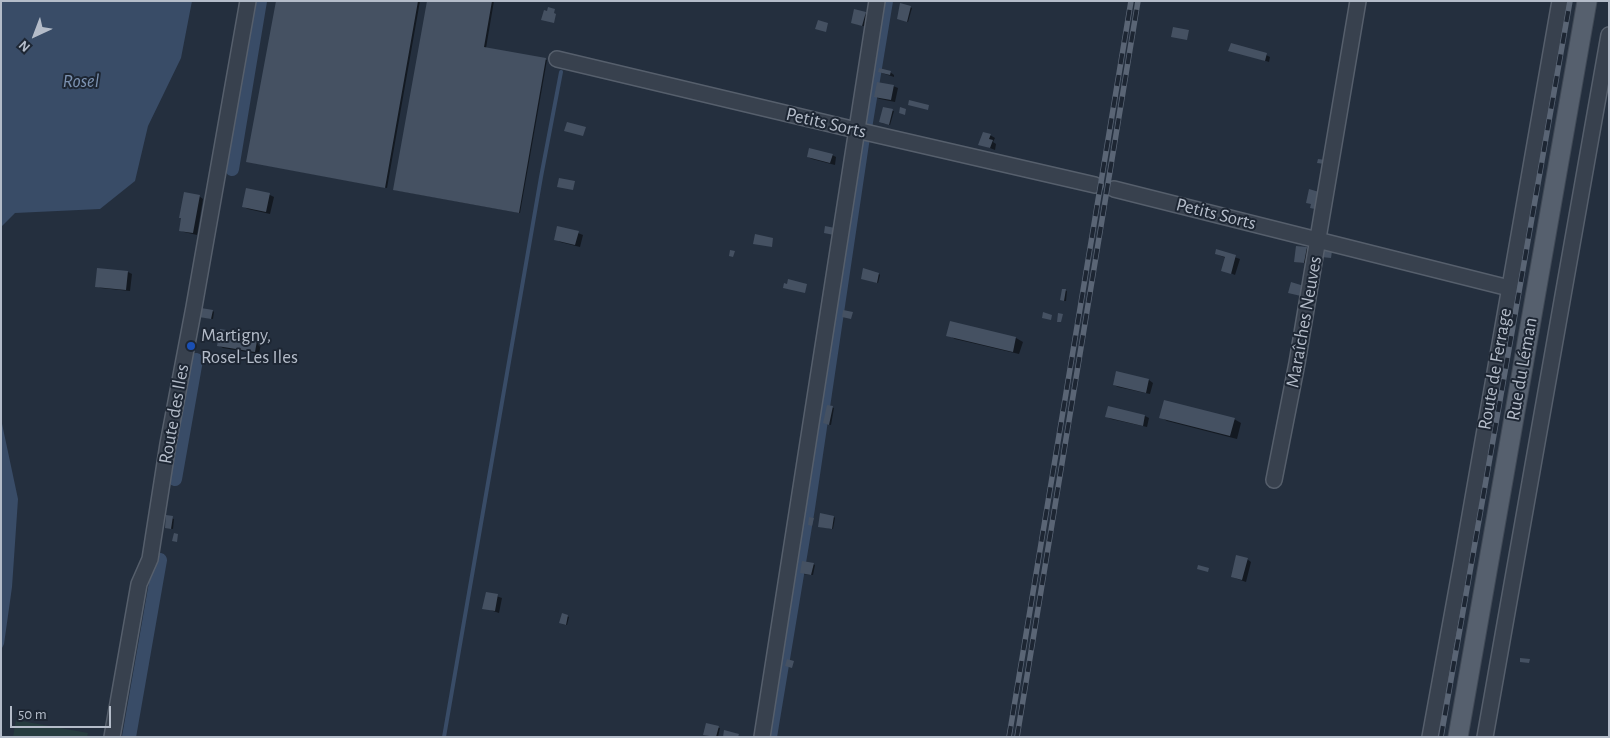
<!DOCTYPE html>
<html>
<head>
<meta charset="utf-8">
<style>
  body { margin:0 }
  #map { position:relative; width:1610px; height:738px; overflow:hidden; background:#242f3e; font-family:"Alegreya Sans",sans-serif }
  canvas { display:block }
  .frame { position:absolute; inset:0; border:2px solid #b4bcc9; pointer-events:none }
  .north { position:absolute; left:10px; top:10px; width:50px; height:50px; -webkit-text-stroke:4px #1d2633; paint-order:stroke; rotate:223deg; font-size:14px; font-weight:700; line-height:20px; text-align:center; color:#b4bcc9 }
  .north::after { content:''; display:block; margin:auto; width:18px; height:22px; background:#b4bcc9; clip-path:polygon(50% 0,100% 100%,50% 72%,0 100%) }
  .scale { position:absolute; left:10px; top:706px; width:101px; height:22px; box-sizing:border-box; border:2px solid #b4bcc9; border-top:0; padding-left:6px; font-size:15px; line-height:18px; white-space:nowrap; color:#b4bcc9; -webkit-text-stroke:4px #1d2633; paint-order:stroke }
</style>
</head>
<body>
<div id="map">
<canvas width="1610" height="738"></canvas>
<div class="frame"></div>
<div class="north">N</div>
<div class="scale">50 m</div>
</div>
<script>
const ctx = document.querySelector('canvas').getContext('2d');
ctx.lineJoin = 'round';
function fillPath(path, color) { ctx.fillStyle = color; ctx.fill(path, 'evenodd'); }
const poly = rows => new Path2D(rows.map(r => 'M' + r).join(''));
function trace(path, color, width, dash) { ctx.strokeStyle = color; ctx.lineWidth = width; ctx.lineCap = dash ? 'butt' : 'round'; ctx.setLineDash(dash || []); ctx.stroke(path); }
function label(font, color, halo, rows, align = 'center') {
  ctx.font = font + ' "Alegreya Sans",sans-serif'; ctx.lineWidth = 4; ctx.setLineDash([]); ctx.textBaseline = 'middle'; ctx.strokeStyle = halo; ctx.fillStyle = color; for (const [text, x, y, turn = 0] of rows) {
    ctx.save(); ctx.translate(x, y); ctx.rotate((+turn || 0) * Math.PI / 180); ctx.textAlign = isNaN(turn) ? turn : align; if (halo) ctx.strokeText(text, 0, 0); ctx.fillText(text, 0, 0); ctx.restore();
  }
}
fillPath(poly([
  [16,720,88,733,87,737,13,737]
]), '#263c3f');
fillPath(poly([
  [1,1,192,1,181,58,148,126,135,181,100,209,15,213,1,227],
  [1,419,18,499,12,587,4,644,1,650]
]), '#394c67');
fillPath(poly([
  [277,1,420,1,387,188,249,162],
  [428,1,494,1,486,48,547,60,520,213,395,190],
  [910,7,912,8,908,22,900,19],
  [855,11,870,16,867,27,856,24],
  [1230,50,1266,55,1270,57,1269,62],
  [879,72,890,72,894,75,894,77],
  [893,86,898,88,895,102,880,99,875,97],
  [892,111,894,111,890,125,882,123],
  [990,135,995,138,993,142,996,144,995,150,980,144],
  [832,155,836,157,835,165,812,159,808,157],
  [247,190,270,195,274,197,270,214,248,209,244,207],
  [199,196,203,199,197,235,184,232,180,230],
  [578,233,583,235,580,247,560,242,556,239],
  [1306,249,1308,249,1305,263,1297,262],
  [1217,251,1240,259,1235,275,1223,270,1226,258,1216,254],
  [128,272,132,274,130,291,101,288,96,286],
  [879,274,880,275,878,283,864,279],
  [1063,290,1067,291,1066,301,1063,301],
  [213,311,214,312,213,319,202,317],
  [951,322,1016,338,1023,342,1019,354,955,339,948,335],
  [257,336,262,339,259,354,223,348,218,345],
  [1149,380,1153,383,1150,394,1118,387,1114,385],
  [828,406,834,408,831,425,826,424],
  [1109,407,1145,416,1149,418,1147,427,1111,419,1107,417],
  [1160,417,1234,419,1241,423,1237,439,1167,421],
  [167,517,174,519,173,529,168,528],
  [834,517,835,518,833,529,821,527],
  [1247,559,1251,562,1246,582,1232,577],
  [813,564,815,565,813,575,803,574],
  [487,593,502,598,499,613,484,608],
  [563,615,569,617,567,625,562,624],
  [718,728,720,728,718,737,706,735]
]), '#0007');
trace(poly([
  [444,737,541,177,561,72]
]), '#394c67', 4);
trace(poly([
  [865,128,886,1],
  [232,169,260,1],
  [175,479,196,360],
  [129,737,160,560],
  [770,737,808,508,863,137]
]), '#394c67', 14);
fillPath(poly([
  [276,1,418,1,385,188,246,162],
  [427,1,492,1,484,47,546,58,519,213,393,190],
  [900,3,911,6,907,22,897,19],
  [548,7,555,9,554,13,556,14,554,23,541,20,544,10,547,11],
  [854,9,866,12,862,26,851,23],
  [818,20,828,23,826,32,815,29],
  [1173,27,1189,30,1187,40,1171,37],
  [1231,43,1267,53,1265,61,1228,51],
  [879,68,891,71,890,75,878,72],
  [877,82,894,85,891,100,874,97],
  [909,100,929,105,928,110,908,105],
  [883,107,893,109,889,125,879,122],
  [900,107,906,109,905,115,899,113],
  [567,122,586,127,583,136,564,131],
  [983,132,991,134,989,139,993,140,990,148,978,145],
  [809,148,833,154,830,163,807,157],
  [1318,159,1326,160,1325,164,1317,163],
  [559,178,575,181,573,190,557,187],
  [246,188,270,193,266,212,242,207],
  [1309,189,1319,192,1315,209,1310,208,1311,204,1306,203],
  [184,192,200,195,193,233,179,231,181,218,179,218],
  [557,226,579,231,575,245,554,240],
  [825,226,835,228,834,235,824,233],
  [755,234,773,238,772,247,753,244],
  [1296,246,1307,247,1304,263,1294,262],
  [1216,249,1236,255,1231,274,1221,271,1225,257,1215,254],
  [1323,249,1332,251,1331,258,1321,257],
  [730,250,735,251,733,257,729,256],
  [97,268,128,271,126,290,95,287],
  [863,268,879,273,877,283,861,279],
  [788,279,807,284,805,293,783,288,784,283,787,284],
  [1291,282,1304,286,1301,296,1288,293],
  [1062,289,1066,289,1064,301,1060,300],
  [201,308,213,310,211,319,199,317],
  [843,310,853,312,851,319,842,317],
  [1043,312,1052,315,1051,320,1042,318],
  [1058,313,1063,314,1061,322,1057,322],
  [950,321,1016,337,1013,352,946,336],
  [220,329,258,335,255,352,217,346],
  [1116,371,1149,379,1146,393,1113,385],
  [1164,400,1235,418,1230,436,1159,418],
  [827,405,833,406,829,425,823,423],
  [1108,406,1145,415,1143,426,1105,417],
  [820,513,834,516,832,529,818,527],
  [166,515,173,516,171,529,165,528],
  [809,517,814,518,812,526,808,525],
  [174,533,178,534,177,542,172,541],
  [1236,555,1248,558,1242,580,1231,577],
  [802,561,814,563,811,575,800,573],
  [1198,565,1209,568,1208,572,1197,569],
  [486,592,498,594,495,611,482,609],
  [562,613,568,615,566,625,559,623],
  [1520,658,1530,659,1529,663,1520,662],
  [787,659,794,661,792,668,785,666],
  [706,723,719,726,716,737,703,735],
  [724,730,739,734,738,737,723,737]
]), '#455162');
const minor = poly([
  [557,59,856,130,1095,185],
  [1114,189,1509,288],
  [1274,480,1297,363,1358,1],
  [112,737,139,584,150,559,168,444,194,307,248,1],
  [762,737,877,1],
  [1430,737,1462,561,1560,1],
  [1485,737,1609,35]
]);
const major = poly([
  [1458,737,1587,1]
]);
trace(minor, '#565f6c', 18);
trace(major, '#414a57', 21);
trace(minor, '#38414e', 15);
trace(major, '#56606e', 19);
const rail = poly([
  [1009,737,1131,1],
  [1017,737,1138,1],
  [1441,737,1570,1]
]);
trace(rail, '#5a6575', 5.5);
trace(rail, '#1d2633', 4, [11]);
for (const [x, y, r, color] of [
  [191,346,5,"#1a4fb4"]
]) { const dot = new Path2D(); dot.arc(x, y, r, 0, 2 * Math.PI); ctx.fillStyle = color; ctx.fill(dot); trace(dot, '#1d2633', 2); }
label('19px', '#b4bcc9', '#1d2633', [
  ["Petits Sorts",826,123,13],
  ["Petits Sorts",1216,214,14],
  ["Maraîches Neuves",1304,322,-80],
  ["Route de Ferrage",1495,369,-80],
  ["Rue du Léman",1522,369,-80],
  ["Route des Iles",174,414,-80]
]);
label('19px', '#b4bcc9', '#1d2633', [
  ["Martigny,",201,335],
  ["Rosel-Les Iles",201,357]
], 'left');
label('italic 20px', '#7c92b1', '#1d2633', [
  ["Rosel",81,81]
]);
</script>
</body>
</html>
